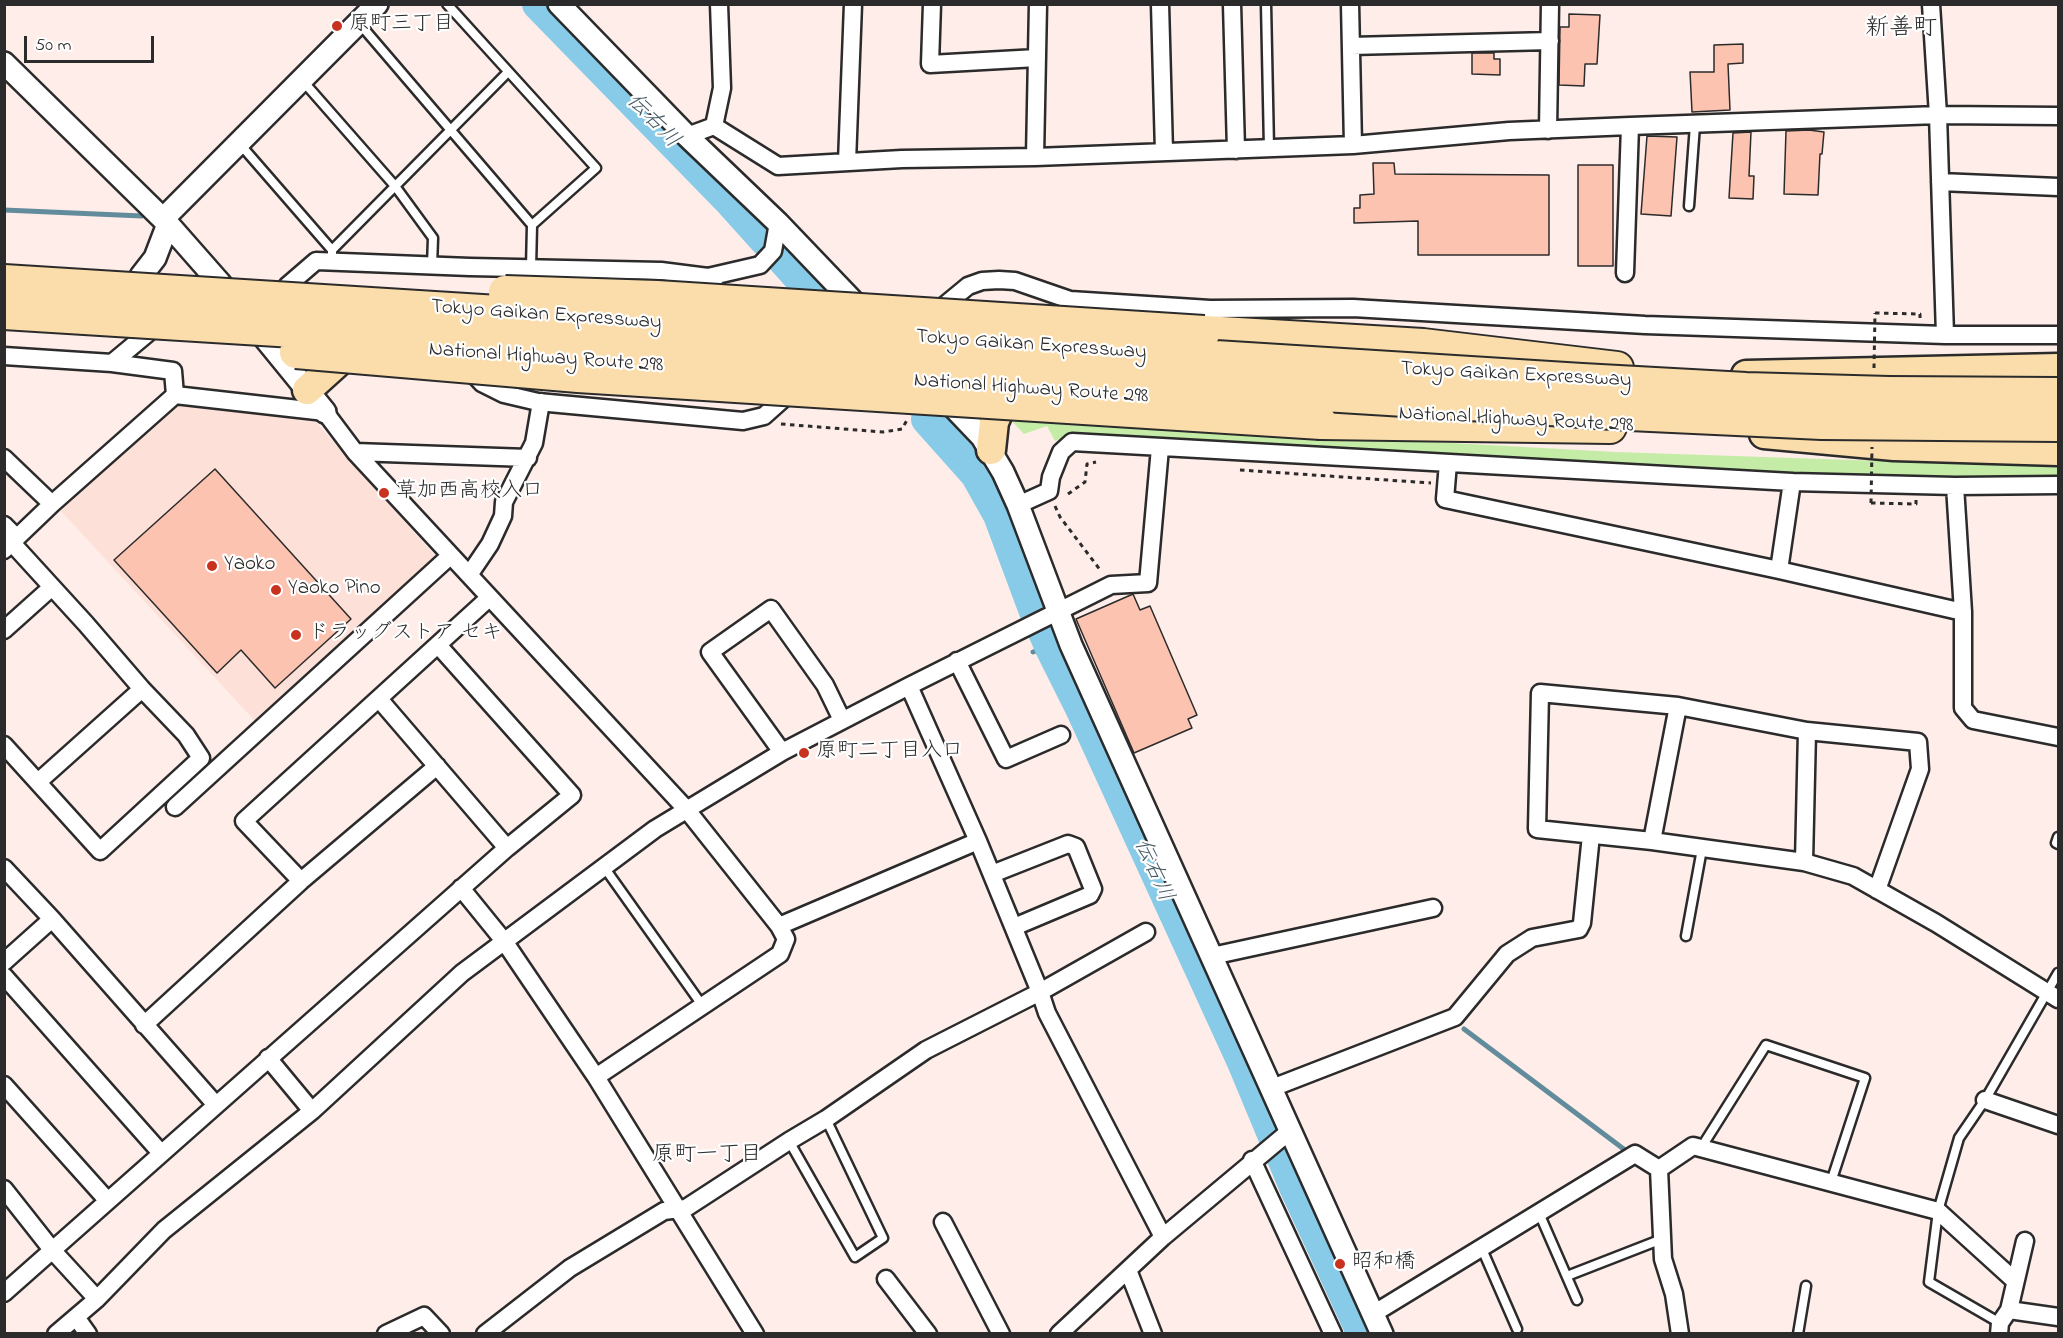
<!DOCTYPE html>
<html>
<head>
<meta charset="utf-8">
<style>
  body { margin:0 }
  #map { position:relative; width:2063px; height:1338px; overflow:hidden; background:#feede8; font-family:"Indie Flower",sans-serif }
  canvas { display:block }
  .frame { position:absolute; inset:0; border:6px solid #2b2b2b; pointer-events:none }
  .scale { position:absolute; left:24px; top:36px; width:130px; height:27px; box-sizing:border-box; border:3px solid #2b2b2b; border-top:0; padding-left:8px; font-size:18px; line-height:21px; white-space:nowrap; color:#2b2b2b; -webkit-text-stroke:4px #fff; paint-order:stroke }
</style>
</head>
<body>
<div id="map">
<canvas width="2063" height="1338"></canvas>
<div class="frame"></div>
<div class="scale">50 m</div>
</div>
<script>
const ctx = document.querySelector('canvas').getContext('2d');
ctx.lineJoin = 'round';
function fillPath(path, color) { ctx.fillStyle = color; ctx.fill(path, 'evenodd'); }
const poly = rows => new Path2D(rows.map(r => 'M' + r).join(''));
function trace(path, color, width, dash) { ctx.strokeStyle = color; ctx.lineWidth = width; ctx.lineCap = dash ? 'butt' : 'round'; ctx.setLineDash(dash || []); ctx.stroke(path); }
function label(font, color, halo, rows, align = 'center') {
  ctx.font = font + ' "Indie Flower","Klee One",sans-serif'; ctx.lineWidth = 4.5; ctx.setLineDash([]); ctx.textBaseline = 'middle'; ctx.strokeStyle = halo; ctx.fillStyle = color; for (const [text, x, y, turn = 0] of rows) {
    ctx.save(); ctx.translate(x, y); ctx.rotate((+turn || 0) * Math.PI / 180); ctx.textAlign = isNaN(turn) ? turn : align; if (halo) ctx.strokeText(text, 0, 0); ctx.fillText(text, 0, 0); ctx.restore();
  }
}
fillPath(poly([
  [180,404,315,421,435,556,433,561,256,722,61,511,172,406]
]), '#fde0d8');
fillPath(poly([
  [1010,419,1616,452,1883,461,2058,464,2058,479,1882,479,1741,473,1074,434,1055,441,1047,426,1024,434]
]), '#c5eca7');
trace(poly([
  [4,210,142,216],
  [1033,652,1050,646],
  [1464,1029,1629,1153]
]), '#628b9c', 5);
trace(poly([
  [538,4,729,200,765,240],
  [781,257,829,311],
  [927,419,976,474,999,515,1034,609,1050,646,1081,708,1243,1062,1295,1187,1363,1334]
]), '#87cbe8', 32);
const building = poly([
  [1569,14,1600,15,1597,64,1585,64,1584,86,1559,85,1560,27,1569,27,1569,14],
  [1743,44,1743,63,1728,64,1730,110,1692,112,1690,72,1714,72,1714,45,1743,44],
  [1472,53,1494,53,1494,59,1500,59,1500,75,1472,74,1472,53],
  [1809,130,1824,132,1822,154,1820,154,1818,195,1784,194,1786,131,1809,130],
  [1751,132,1749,176,1754,176,1753,199,1729,198,1733,133,1751,132],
  [1647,136,1677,137,1671,216,1641,214,1647,136],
  [1373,163,1394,163,1395,174,1549,175,1549,255,1418,255,1418,221,1354,223,1354,208,1360,208,1360,195,1374,194,1373,163],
  [1578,165,1613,165,1613,266,1578,266,1578,165],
  [215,469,351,619,275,688,241,650,217,673,114,560,215,469],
  [1133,594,1140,610,1150,606,1197,715,1188,719,1192,728,1134,753,1076,619,1133,594]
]);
fillPath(building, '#fcc3b1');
trace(building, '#2b2b2b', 1.5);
const service = poly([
  [447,4,596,168,532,225],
  [1266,4,1269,148],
  [359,23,532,225,531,268],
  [302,80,395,186,433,238,432,266],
  [239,143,332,250,332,254],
  [1689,206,1695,125],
  [332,250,508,72],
  [2058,837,2056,843,2058,844],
  [604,867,702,1005],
  [1686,936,1702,849],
  [789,1141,855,1257,883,1238,826,1119],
  [1701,1148,1766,1045,1865,1078,1831,1182],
  [1539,1213,1577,1300],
  [1482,1249,1517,1329],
  [1567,1276,1662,1239],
  [2000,1323,1929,1282,1938,1211,1959,1138,1985,1100,2058,973],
  [1798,1334,1806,1286]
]);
const minor = poly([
  [932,4,930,64,1037,58],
  [1160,4,1164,152],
  [1232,4,1236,150],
  [1350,4,1353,145],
  [1931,4,1938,115,1945,335],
  [1351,46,1550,41],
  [714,126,722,88,719,4],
  [1548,130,1550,4],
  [687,136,714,126,778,166,902,159,1035,157,1353,145,1509,131,1630,126,1938,115,2058,116],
  [1035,157,1038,4],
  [847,162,853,4],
  [1940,182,2058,187],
  [1625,273,1630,126],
  [708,277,760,265,773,251,778,223],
  [287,286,316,261,470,267,661,271,708,277,726,302],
  [941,317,945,305,968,286,982,281,999,280,1015,281,1070,300,1210,309,1353,308,1645,325,1945,335,2058,335],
  [4,356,112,363,173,371,175,395],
  [112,363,148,333],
  [469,369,482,383,504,394,538,402,743,421,764,416,792,391],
  [355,452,528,458],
  [4,458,52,504],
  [1448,463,1445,499,1779,570,1963,612],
  [1955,486,1963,612,1963,708,1973,720,2058,737],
  [1018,505,1049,491,1051,477,1061,452,1072,442,1792,482,1955,486,2058,485],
  [4,525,17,538],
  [4,550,52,504,175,395,325,412,355,452,687,810,779,926,978,841],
  [1779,570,1792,482],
  [469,575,490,544,503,516,504,502,534,443,541,402],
  [4,630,52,587],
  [957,661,1006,759,1061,735],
  [909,686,978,841,1040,992,1047,1013,1163,1237],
  [379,699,507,848],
  [1807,731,1678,706,1540,693,1537,829,1652,841,1804,862,1853,876,1936,923,2058,999],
  [4,745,100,851,201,758,186,735,142,689,86,624,12,543],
  [782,752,710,652,771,609,825,685,842,720],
  [38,782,142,689],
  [175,807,450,556],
  [1652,841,1678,706],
  [1804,862,1807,731,1918,742,1920,769,1877,890],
  [4,868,52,919,216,1105],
  [992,874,1068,844,1076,847,1093,889,1090,895,1014,927],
  [301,881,244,821,489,598],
  [461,888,504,941,596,1077,755,1334],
  [1212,956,1433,908],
  [4,962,52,919],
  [4,976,161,1153],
  [144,1025,301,881,437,766],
  [268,1058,312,1111],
  [596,1077,780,954,786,939,779,926],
  [4,1085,107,1200],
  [1272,1088,1455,1017,1507,954,1532,938,1579,929,1582,923,1591,835],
  [1985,1100,2058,1125],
  [1252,1160,1333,1334],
  [1659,1169,1663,1259,1674,1294,1680,1334],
  [4,1189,53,1251,97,1299],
  [943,1222,1001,1334],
  [1128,1270,1153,1334],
  [886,1279,928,1334],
  [4,1293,507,848,572,795,438,645],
  [2009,1310,2058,1317],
  [1373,1314,1635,1154,1659,1169,1693,1146,1938,1211,2014,1280],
  [76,1317,88,1334],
  [56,1334,97,1299,164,1230,312,1111,462,973,655,829,782,752,909,686,1111,585,1148,583,1160,448],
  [386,1334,424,1316,441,1334],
  [485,1334,570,1268,664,1211,686,1208,789,1141,826,1119,926,1050,1040,992,1146,932],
  [1059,1334,1163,1237,1291,1130],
  [1999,1334,2000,1323,2009,1310,2025,1241]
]);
const tertiary = poly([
  [559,4,687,136,778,223,865,314],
  [4,63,168,224,219,282,325,412],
  [163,219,377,4],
  [141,276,155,258,168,224],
  [942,395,982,437,1003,472,1018,505,1071,645,1382,1334]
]);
const trunk = poly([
  [1746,375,2058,368],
  [307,390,338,362,348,346],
  [1764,434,1894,446,2058,451],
  [991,450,994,422,1009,388]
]);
const motorway = poly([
  [1204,332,1423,345,1617,368],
  [1321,423,1610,427]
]);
trace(service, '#2b2b2b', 13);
trace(minor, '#2b2b2b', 21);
trace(tertiary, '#2b2b2b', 26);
trace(trunk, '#2b2b2b', 33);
trace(motorway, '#2b2b2b', 36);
trace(poly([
  [1875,313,1920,314,1920,318],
  [781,424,883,432,902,429,907,420],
  [1240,470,1431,483],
  [1068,494,1085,482,1087,464,1096,462],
  [1871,503,1916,504,1916,500],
  [1055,506,1060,517,1101,571]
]), '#2b2b2b', 3, [4.5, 4.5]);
trace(service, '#fff', 8);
trace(minor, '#fff', 16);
trace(tertiary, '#fff', 21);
trace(trunk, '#faddab', 28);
trace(motorway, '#faddab', 32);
const motorwayBridge = poly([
  [4,281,1582,380,1746,389,1889,393,2058,394],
  [505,292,657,297,1204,332],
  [4,313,1630,414,1822,423,2058,425],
  [296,352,578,376,1321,423]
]);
trace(motorwayBridge, '#2b2b2b', 36, []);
trace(poly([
  [1874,368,1875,313],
  [1871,503,1872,447]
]), '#2b2b2b', 3, [4.5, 4.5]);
trace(motorwayBridge, '#faddab', 32);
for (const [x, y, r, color] of [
  [337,26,6,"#c8321e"],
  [384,493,6,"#c8321e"],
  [212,566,6,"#c8321e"],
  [276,590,6,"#c8321e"],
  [296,635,6,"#c8321e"],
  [804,753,6,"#c8321e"],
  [1340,1264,6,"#c8321e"]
]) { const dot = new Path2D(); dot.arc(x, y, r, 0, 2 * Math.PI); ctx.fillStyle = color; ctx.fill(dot); trace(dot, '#fff', 2); }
label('21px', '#2b2b2b', '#fff', [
  ["原町三丁目",349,26],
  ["草加西高校入口",396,493],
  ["Yaoko",224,566],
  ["Yaoko Pino",288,590],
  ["ドラッグストア セキ",308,635],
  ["原町二丁目入口",816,753],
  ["昭和橋",1352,1264]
], 'left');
label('21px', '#2b2b2b', '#fff', [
  ["Tokyo Gaikan Expressway",546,316,4],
  ["Tokyo Gaikan Expressway",1031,346,4],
  ["National Highway Route 298",546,359,4],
  ["Tokyo Gaikan Expressway",1516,376,3],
  ["National Highway Route 298",1031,390,4],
  ["National Highway Route 298",1516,421,3]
]);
label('italic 22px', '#475b64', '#fff', [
  ["伝右川",652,122,46],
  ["伝右川",1152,871,66]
]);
label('22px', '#2b2b2b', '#fff', [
  ["原町一丁目",707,1156]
]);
label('24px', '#2b2b2b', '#fff', [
  ["新善町",1901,30]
]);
</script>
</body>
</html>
